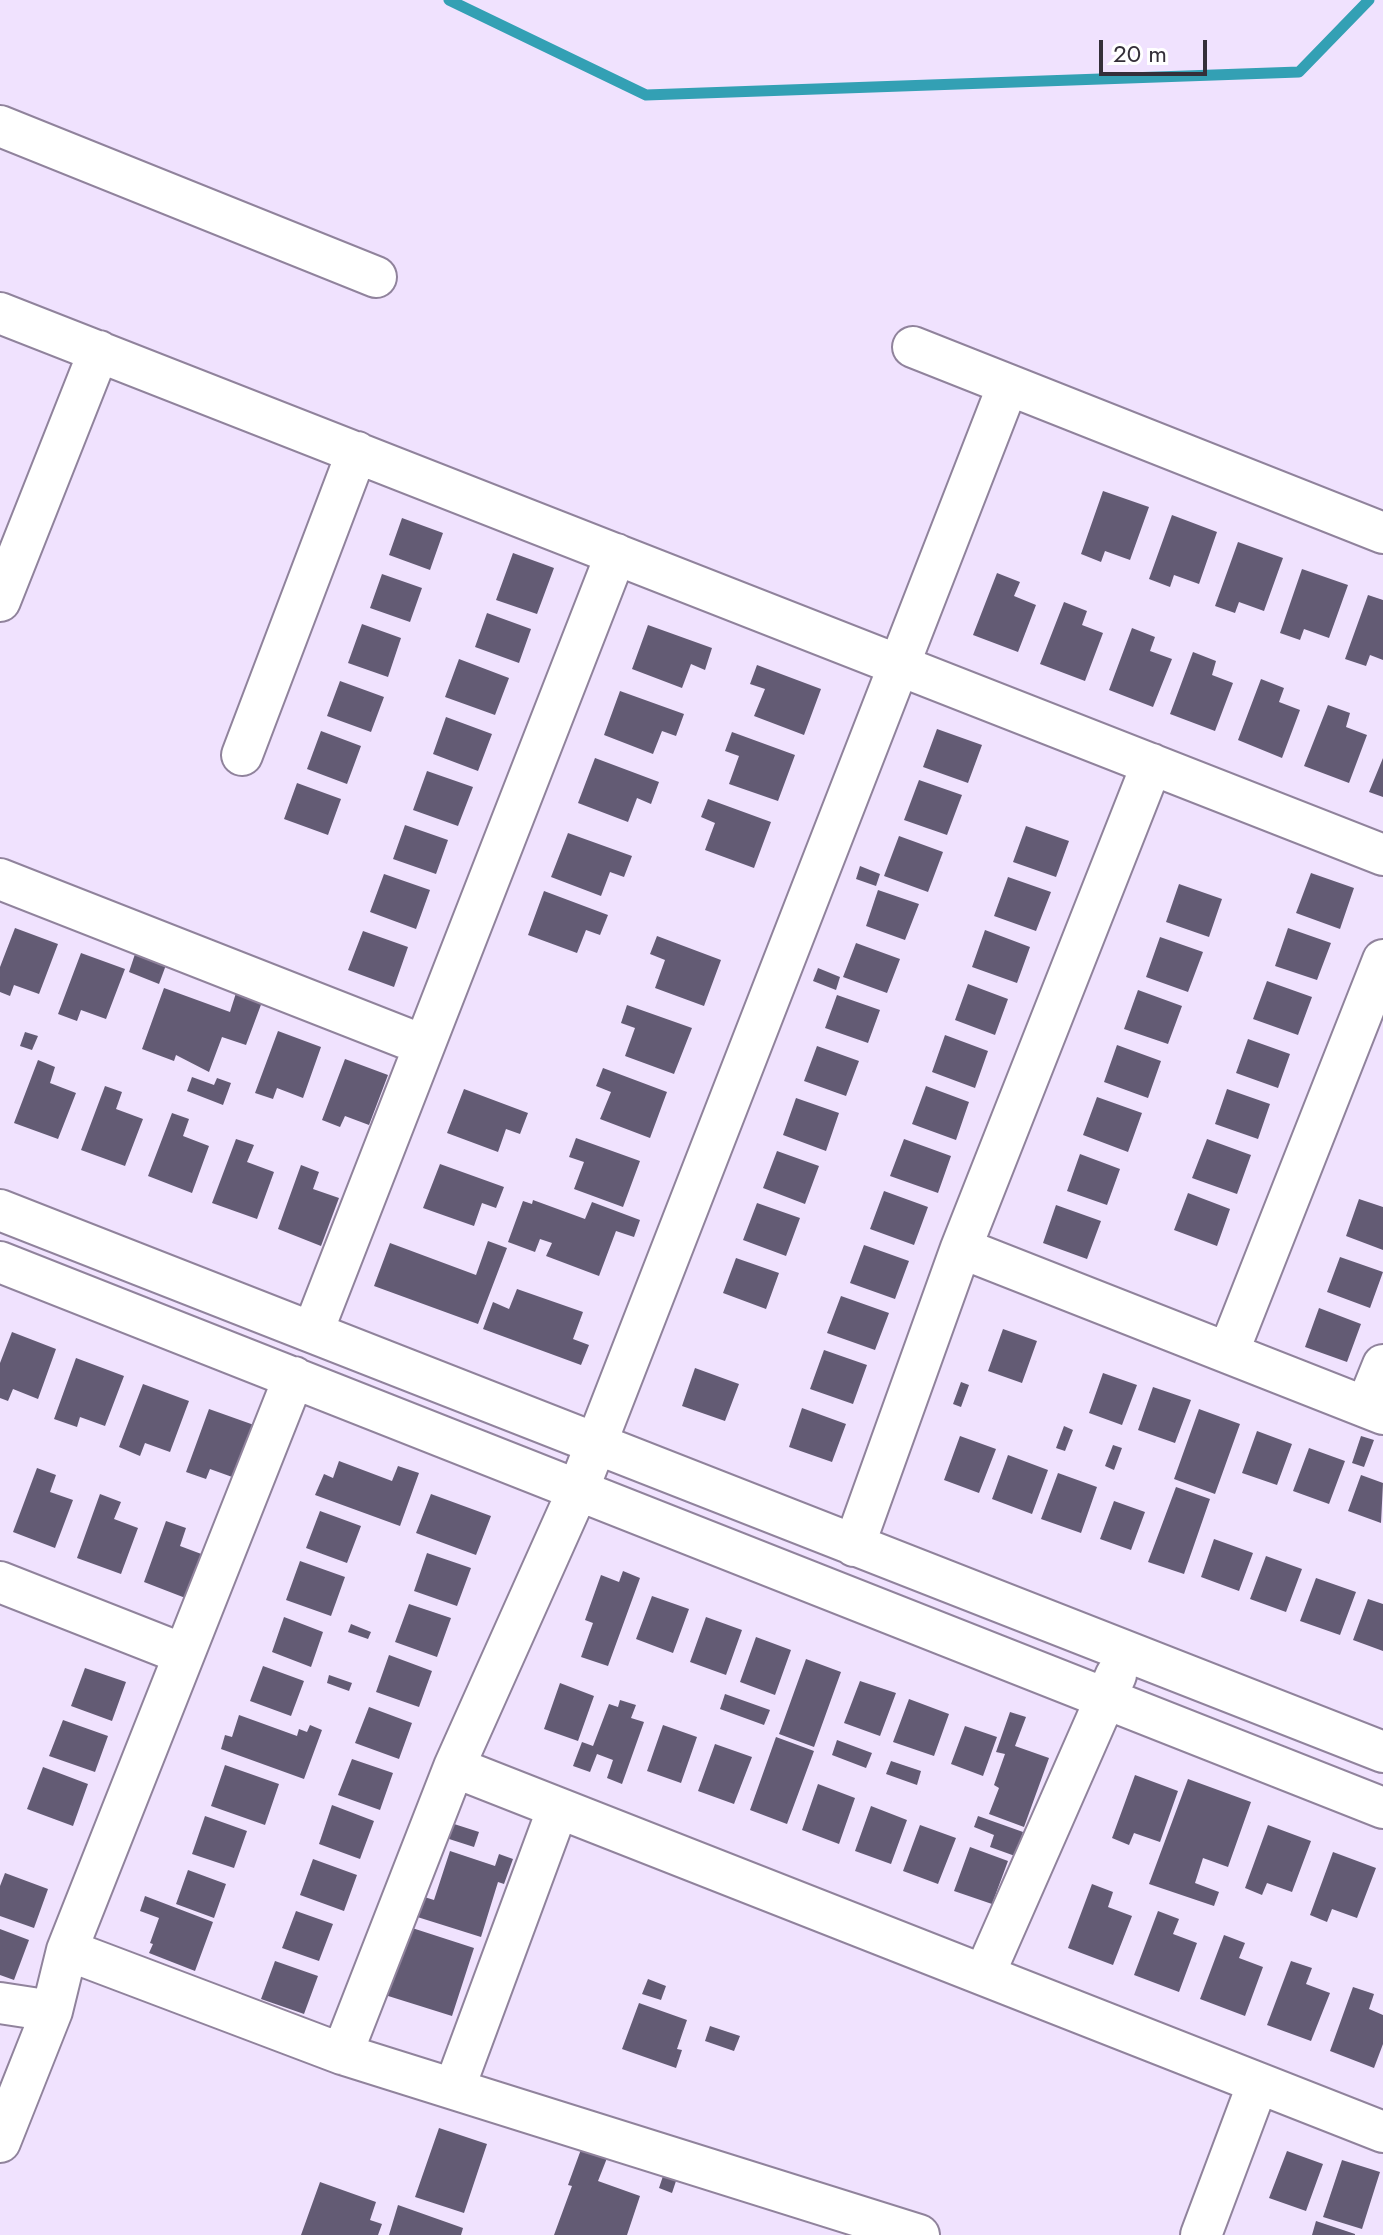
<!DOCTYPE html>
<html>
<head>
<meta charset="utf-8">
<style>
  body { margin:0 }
  #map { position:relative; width:1383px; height:2235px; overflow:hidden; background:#f0e2fe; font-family:Jost,sans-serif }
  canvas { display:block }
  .scale { position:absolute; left:1099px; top:40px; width:108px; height:36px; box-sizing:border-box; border:4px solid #342f39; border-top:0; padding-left:10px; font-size:24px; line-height:28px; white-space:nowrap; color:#342f39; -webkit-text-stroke:6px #fff; paint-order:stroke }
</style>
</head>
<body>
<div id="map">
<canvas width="1383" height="2235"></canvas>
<div class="scale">20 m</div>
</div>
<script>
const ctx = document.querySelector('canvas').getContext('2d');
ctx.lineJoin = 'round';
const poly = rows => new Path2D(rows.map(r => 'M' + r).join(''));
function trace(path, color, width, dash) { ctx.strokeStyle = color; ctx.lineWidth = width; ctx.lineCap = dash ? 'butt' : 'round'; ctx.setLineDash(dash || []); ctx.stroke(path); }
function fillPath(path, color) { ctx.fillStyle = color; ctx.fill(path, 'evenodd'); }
trace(poly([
  [449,0,646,95,1299,72,1369,0]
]), '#33a0b4', 11);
fillPath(poly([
  [1103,491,1149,507,1130,560,1105,551,1101,562,1081,554],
  [1172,515,1217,532,1199,584,1174,575,1170,587,1149,579],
  [402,518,443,533,430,570,389,555],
  [1238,542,1283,558,1264,611,1239,602,1235,613,1215,606],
  [513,553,554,568,537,614,496,600],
  [1302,569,1348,585,1329,638,1304,629,1300,640,1280,633],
  [997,573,1020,582,1014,596,1036,605,1018,652,973,635],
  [382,574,422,588,410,622,370,608],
  [1368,595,1383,600,1383,660,1370,655,1366,666,1345,659],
  [1064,602,1087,611,1082,625,1103,633,1085,681,1040,664],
  [487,613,531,629,519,663,475,647],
  [362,624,401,638,388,677,348,663],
  [648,625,712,648,705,670,691,664,682,688,632,669],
  [1132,628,1155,637,1150,651,1172,659,1153,707,1109,690],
  [1193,652,1216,661,1212,675,1233,683,1215,731,1170,714],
  [459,659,509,678,495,715,445,697],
  [757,665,821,689,804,735,754,716,765,689,750,684],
  [1261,679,1284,688,1279,702,1300,710,1282,758,1238,740],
  [340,681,384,697,371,732,327,716],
  [620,691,684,714,676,736,662,731,653,754,604,735],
  [1328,705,1350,713,1346,727,1367,735,1349,783,1304,766],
  [446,717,492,734,478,771,433,754],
  [937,729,982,745,968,783,923,767],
  [321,731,361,746,347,784,307,769],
  [732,732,795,755,778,801,729,784,739,756,725,751],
  [595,758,659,782,651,804,637,798,628,822,578,803],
  [1383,758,1383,797,1369,792],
  [427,771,473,787,458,826,413,810],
  [919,780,962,795,947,835,904,820],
  [297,783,341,799,328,835,284,819],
  [708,799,771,822,754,868,705,850,715,823,701,817],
  [405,825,448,840,436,874,393,859],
  [1026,826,1069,841,1056,877,1013,862],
  [568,833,632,856,624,877,610,872,601,896,551,877],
  [899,836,943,852,928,892,884,876],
  [860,866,880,874,876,886,856,879],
  [1311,873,1354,888,1340,929,1296,913],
  [384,874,430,890,416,929,370,912],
  [1008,877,1051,892,1036,931,994,916],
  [1179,884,1222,899,1209,937,1166,922],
  [878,890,919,904,905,940,866,926],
  [544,891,608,915,600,935,586,930,577,953,528,935],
  [15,928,58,944,39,994,14,985,10,996,0,992,0,967],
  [1288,928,1331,943,1317,980,1275,966],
  [985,930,1030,947,1017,983,972,967],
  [363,931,408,947,394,987,348,970],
  [657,936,721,960,704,1006,655,988,665,960,650,954],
  [1160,937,1203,952,1188,992,1146,977],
  [856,943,900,959,887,993,843,977],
  [81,953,125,969,106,1019,81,1010,77,1021,58,1014],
  [135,954,166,965,159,984,129,972],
  [818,968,840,977,836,990,813,981],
  [1267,981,1312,997,1298,1035,1253,1019],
  [968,984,1008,999,995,1035,955,1020],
  [164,988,230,1012,236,993,262,1002,246,1045,222,1037,209,1072,176,1055,174,1061,142,1049],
  [1138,990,1182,1006,1168,1044,1124,1029],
  [837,995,880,1010,868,1043,825,1028],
  [627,1005,692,1028,674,1074,625,1056,635,1028,621,1023],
  [278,1031,321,1047,303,1098,277,1088,273,1099,255,1093],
  [25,1032,38,1036,32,1050,20,1046],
  [945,1035,988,1051,975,1088,932,1072],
  [1248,1039,1290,1054,1278,1088,1236,1073],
  [1117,1045,1161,1061,1148,1098,1104,1082],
  [817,1046,859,1061,846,1096,804,1081],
  [345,1059,388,1075,369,1125,345,1116,340,1127,322,1120],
  [38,1060,55,1067,50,1083,76,1093,58,1139,14,1123],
  [603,1068,667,1092,650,1138,600,1119,611,1092,596,1086],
  [192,1077,214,1085,217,1078,231,1083,223,1105,187,1091],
  [105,1086,122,1092,116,1109,143,1119,125,1166,81,1150],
  [926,1086,969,1102,956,1140,912,1124],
  [464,1089,528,1113,520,1134,506,1129,498,1152,447,1133],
  [1227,1089,1270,1104,1258,1139,1215,1124],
  [1097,1097,1142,1113,1128,1152,1083,1135],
  [796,1098,839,1113,826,1151,783,1135],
  [172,1113,189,1119,183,1136,209,1146,192,1193,148,1176],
  [576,1138,640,1161,623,1207,574,1189,584,1162,569,1157],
  [236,1139,254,1145,247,1162,274,1172,257,1219,212,1203],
  [904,1139,951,1156,938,1193,890,1176],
  [1207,1139,1251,1155,1237,1194,1192,1178],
  [777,1151,819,1166,805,1204,763,1188],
  [1080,1154,1120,1169,1107,1205,1067,1191],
  [440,1164,504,1187,496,1208,482,1203,474,1226,423,1208],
  [301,1165,319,1172,313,1189,339,1198,321,1246,278,1229],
  [884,1191,928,1207,914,1245,870,1229],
  [1188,1193,1230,1209,1217,1246,1174,1230],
  [1359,1199,1383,1207,1383,1250,1346,1236],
  [533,1200,585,1219,592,1202,640,1220,634,1237,616,1231,599,1276,546,1256,552,1243,540,1239,535,1252,508,1242,523,1201,532,1204],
  [757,1203,800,1218,786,1256,743,1240],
  [1056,1205,1101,1221,1087,1259,1043,1243],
  [488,1241,507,1248,478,1324,374,1286,390,1243,476,1275],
  [864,1245,909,1261,895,1299,850,1283],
  [1340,1257,1383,1272,1370,1308,1327,1292],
  [736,1258,779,1273,766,1309,723,1293],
  [517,1289,583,1312,573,1339,589,1345,581,1365,483,1329,493,1302,509,1309],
  [841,1296,889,1313,875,1350,827,1333],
  [1319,1308,1361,1324,1347,1362,1305,1347],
  [1003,1329,1037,1341,1022,1383,988,1371],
  [12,1332,56,1349,38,1399,13,1389,8,1401,0,1398,0,1363],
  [824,1350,867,1365,853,1404,810,1389],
  [76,1358,124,1376,105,1426,80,1417,77,1427,54,1419],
  [695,1368,739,1384,725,1421,682,1406],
  [1103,1373,1137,1385,1122,1425,1089,1413],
  [961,1382,969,1385,961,1407,953,1404],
  [143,1384,189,1401,170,1452,145,1443,140,1456,119,1447],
  [1153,1387,1191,1400,1175,1443,1138,1430],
  [802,1408,846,1424,832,1462,789,1447],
  [209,1409,254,1425,235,1478,210,1469,206,1479,186,1472],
  [1199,1409,1240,1424,1215,1494,1174,1479],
  [1064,1426,1073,1430,1065,1451,1056,1448],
  [1257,1431,1292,1444,1277,1485,1242,1473],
  [960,1436,996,1449,979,1493,944,1480],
  [1361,1436,1374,1440,1364,1467,1352,1463],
  [1113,1445,1122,1448,1114,1470,1105,1466],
  [1309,1448,1345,1461,1329,1504,1293,1491],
  [1008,1455,1048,1470,1032,1514,992,1499],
  [339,1461,392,1481,398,1466,419,1473,400,1526,315,1495,324,1474,333,1478],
  [37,1468,56,1475,50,1492,73,1500,55,1548,13,1532],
  [1058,1473,1097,1487,1081,1533,1041,1519],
  [1361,1475,1383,1483,1381,1523,1348,1511],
  [1176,1487,1210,1499,1184,1574,1148,1562],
  [100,1494,121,1502,114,1519,138,1528,121,1574,77,1558],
  [431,1494,491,1516,476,1555,416,1533],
  [1114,1501,1145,1512,1131,1550,1100,1539],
  [320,1511,361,1526,347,1563,306,1548],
  [166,1521,186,1528,180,1546,204,1555,188,1599,144,1582],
  [1214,1539,1253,1553,1239,1591,1201,1577],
  [427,1553,471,1568,457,1606,414,1591],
  [1266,1556,1302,1569,1286,1612,1250,1599],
  [300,1561,345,1577,331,1616,286,1600],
  [623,1571,640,1578,608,1666,581,1657,593,1623,585,1620,601,1575,619,1582],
  [1316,1578,1356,1592,1340,1635,1300,1621],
  [652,1596,689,1609,673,1653,636,1639],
  [1368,1599,1383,1604,1383,1651,1353,1640],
  [409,1604,451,1618,437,1657,395,1642],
  [284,1617,323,1632,311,1667,272,1652],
  [706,1617,742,1630,726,1675,690,1662],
  [351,1624,371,1632,368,1639,348,1632],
  [756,1637,791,1650,775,1695,740,1682],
  [389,1655,432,1671,419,1707,376,1692],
  [806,1659,841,1672,814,1747,779,1734],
  [263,1666,304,1681,291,1716,250,1701],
  [85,1668,126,1682,112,1721,71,1706],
  [329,1675,352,1683,349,1691,327,1683],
  [860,1681,896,1693,880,1736,844,1723],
  [560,1683,594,1696,578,1741,544,1729],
  [725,1694,770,1710,764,1725,720,1709],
  [909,1699,949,1714,934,1756,893,1742],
  [620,1700,636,1705,631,1718,644,1722,622,1784,607,1778,613,1760,597,1754,590,1772,573,1766,582,1742,593,1746,609,1704,618,1707],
  [369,1707,412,1723,399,1759,355,1743],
  [1010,1712,1026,1717,1015,1746,1049,1758,1024,1827,989,1814,999,1788,994,1785,1005,1754,996,1752],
  [239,1715,297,1736,299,1729,307,1732,310,1725,322,1730,304,1779,221,1749,225,1735,232,1737],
  [63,1720,108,1736,95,1772,49,1756],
  [663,1725,697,1737,681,1783,647,1771],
  [965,1726,997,1737,983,1776,951,1764],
  [776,1737,814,1751,787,1824,750,1810],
  [837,1740,872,1753,866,1768,832,1755],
  [715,1744,752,1757,734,1804,698,1791],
  [352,1759,393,1773,380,1810,338,1795],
  [891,1761,921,1771,917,1785,886,1774],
  [225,1765,279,1784,265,1825,211,1806],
  [43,1767,88,1784,73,1826,27,1809],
  [1135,1775,1178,1791,1160,1842,1134,1833,1129,1845,1112,1838],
  [1188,1779,1251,1802,1228,1867,1203,1858,1195,1883,1219,1892,1214,1906,1149,1884],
  [818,1784,855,1798,839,1844,802,1830],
  [332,1805,374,1821,360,1859,319,1844],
  [871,1806,907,1820,891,1864,855,1851],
  [205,1816,247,1831,234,1868,192,1854],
  [978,1816,1023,1832,1015,1856,990,1847,994,1835,974,1827],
  [451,1823,479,1832,474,1847,446,1838],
  [920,1825,956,1838,938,1884,903,1871],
  [1268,1825,1311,1841,1292,1892,1267,1883,1262,1895,1245,1888],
  [970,1847,1008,1861,992,1904,954,1891],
  [450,1851,495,1866,499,1854,513,1859,504,1884,498,1882,481,1937,411,1915,418,1895,434,1900],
  [1333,1852,1376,1868,1357,1918,1332,1909,1327,1922,1310,1915],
  [313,1859,357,1875,344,1911,300,1895],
  [188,1870,226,1884,214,1918,176,1904],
  [5,1873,48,1889,34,1928,0,1916,0,1886],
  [1092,1884,1113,1892,1108,1907,1132,1916,1113,1965,1068,1948],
  [145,1896,213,1922,195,1971,149,1953,153,1944,150,1943,159,1918,140,1911],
  [296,1911,333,1924,319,1961,282,1948],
  [1158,1911,1179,1919,1173,1934,1197,1943,1179,1992,1134,1975],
  [406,1926,474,1948,452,2016,385,1995],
  [0,1929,29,1940,14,1980,0,1975],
  [1224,1935,1245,1943,1239,1958,1263,1967,1245,2016,1200,1999],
  [275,1961,318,1976,304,2014,261,1999],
  [1291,1961,1312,1968,1306,1984,1330,1993,1311,2041,1267,2025],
  [648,1979,666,1986,661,2000,642,1994],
  [1353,1987,1374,1994,1369,2009,1383,2015,1383,2044,1374,2068,1330,2051],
  [639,2003,687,2020,677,2049,682,2050,676,2068,622,2049],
  [710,2026,740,2036,734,2051,705,2041],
  [439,2128,487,2144,464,2213,415,2197],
  [583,2144,609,2153,598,2181,640,2196,627,2235,554,2235,572,2186,568,2185],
  [1287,2151,1323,2164,1306,2211,1269,2198],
  [1342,2160,1380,2172,1362,2229,1323,2217],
  [664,2173,677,2178,672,2193,659,2188],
  [320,2182,376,2202,370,2220,382,2224,378,2235,301,2235],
  [398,2205,463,2228,461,2235,389,2235],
  [1316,2221,1355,2234,1355,2235,1312,2235]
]), '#635b74');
const minor = poly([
  [0,126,376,277],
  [0,313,1383,855],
  [913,347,1383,533],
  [0,601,99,351],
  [242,755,357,452],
  [0,879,423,1045],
  [0,1210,1383,1752],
  [961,1248,1383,1414],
  [0,1262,1383,1808],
  [313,1331,616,554],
  [1228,1353,1383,960],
  [1366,1407,1383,1365],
  [854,1546,961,1248,1152,764],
  [0,1582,183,1654],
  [454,1767,1383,2132],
  [67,1950,342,2054,919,2235],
  [984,1975,1116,1675],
  [0,2003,52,2011],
  [342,2054,454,1767,578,1490,1008,385],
  [454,2089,558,1808],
  [0,2142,52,2011,67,1950,294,1377],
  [1201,2235,1258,2083]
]);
trace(minor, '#90839c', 44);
trace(minor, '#fff', 40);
</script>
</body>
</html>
